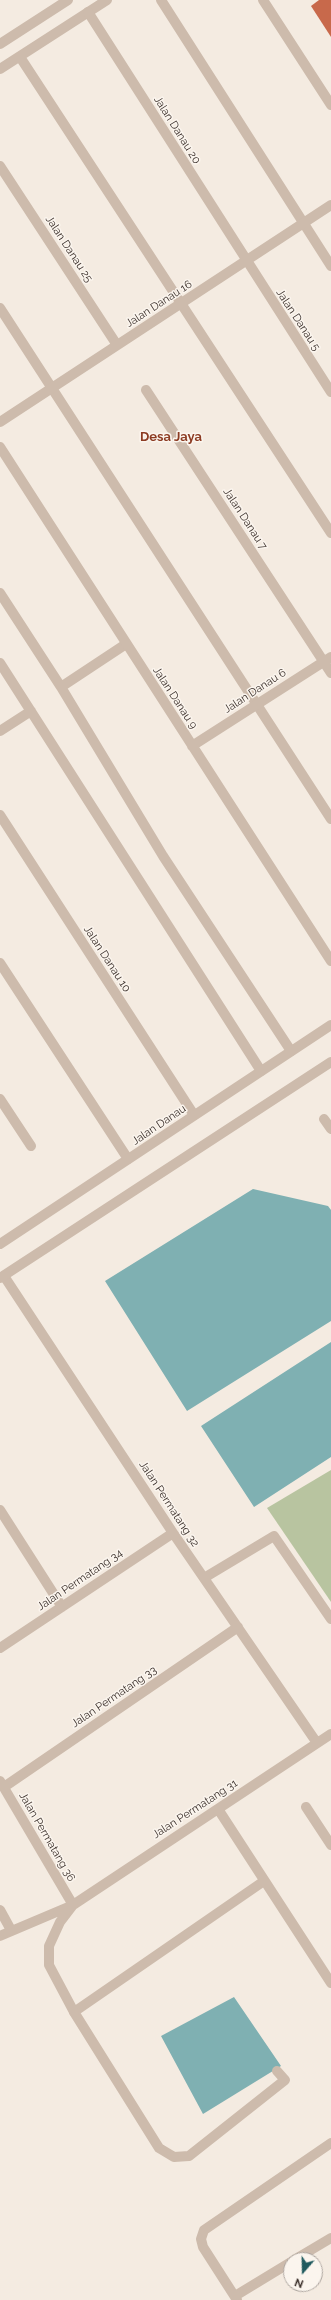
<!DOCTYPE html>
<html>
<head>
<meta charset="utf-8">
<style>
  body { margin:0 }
  #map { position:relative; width:331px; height:2300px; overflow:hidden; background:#f4ebe1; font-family:Raleway,sans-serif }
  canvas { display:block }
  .north { position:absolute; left:283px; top:2252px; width:40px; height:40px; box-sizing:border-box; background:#fbf5ee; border:1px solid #aea6a0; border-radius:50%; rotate:200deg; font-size:11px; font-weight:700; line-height:16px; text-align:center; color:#3b302b }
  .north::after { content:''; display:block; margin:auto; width:14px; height:18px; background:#1f5a5e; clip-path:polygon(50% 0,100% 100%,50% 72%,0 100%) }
</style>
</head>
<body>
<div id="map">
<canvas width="331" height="2300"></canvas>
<div class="north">N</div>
</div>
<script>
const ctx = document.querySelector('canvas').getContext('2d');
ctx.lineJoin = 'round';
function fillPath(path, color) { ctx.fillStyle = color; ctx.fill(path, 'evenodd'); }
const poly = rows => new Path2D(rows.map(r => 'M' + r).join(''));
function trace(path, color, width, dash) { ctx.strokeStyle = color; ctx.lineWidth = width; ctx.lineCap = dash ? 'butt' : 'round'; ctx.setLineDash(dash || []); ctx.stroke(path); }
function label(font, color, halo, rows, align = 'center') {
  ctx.font = font + ' Raleway,sans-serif'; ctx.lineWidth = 3; ctx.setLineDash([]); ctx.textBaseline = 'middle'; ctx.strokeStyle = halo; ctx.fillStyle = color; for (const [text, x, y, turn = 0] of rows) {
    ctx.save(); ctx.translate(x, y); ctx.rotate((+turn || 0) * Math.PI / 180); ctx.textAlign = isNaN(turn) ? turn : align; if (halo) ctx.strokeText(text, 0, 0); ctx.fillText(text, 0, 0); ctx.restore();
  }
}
fillPath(poly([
  [331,1470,331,1602,267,1508]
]), '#b8c4a0');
fillPath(poly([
  [253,1189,328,1206,331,1210,331,1321,187,1411,105,1281],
  [331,1342,331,1457,254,1507,201,1426],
  [234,1997,281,2066,203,2114,161,2036]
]), '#7fb0b2');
fillPath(poly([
  [319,0,331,0,331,37,311,6]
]), '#c8694b');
trace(poly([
  [161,0,331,266],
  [0,44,68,0],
  [20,57,331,533],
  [0,69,107,0],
  [0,308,331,819],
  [0,593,61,687,163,856,291,1051],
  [0,663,261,1071],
  [61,687,126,644],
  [0,731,31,711],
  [0,963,128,1159],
  [324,1119,331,1129],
  [264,1881,74,2012,159,2148,174,2157,189,2156,285,2080,277,2071],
  [0,1910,11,1930]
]), '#cdbbac', 10);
trace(poly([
  [263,0,331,105],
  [88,12,331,392],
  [0,166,117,345],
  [146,390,331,673],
  [0,422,331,205],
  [0,447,331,961],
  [192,746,331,657],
  [0,815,194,1115],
  [0,1099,31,1146],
  [4,1276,173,1533,317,1743],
  [0,1510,62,1607],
  [204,1578,274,1536,331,1619],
  [0,1648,173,1533],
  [0,1781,73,1905],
  [4,1787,238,1627],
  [306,1807,331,1845],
  [218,1809,331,1983],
  [73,1905,60,1922,49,1946,49,1965,74,2012],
  [0,1936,73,1905,331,1734],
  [294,2260,331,2238],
  [235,2296,291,2262],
  [237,2300,203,2247,201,2239,204,2230,331,2143]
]), '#cdbbac', 10);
trace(poly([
  [0,1244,331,1025],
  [0,1278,331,1062]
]), '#cdbbac', 10);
label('11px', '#3b302b', '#fbf5ee', [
  ["Jalan Danau 20",177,130,58],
  ["Jalan Danau 25",69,249,57],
  ["Jalan Danau 16",159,304,-33],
  ["Jalan Danau 5",298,320,57],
  ["Jalan Danau 7",245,519,57],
  ["Jalan Danau 6",255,691,-33],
  ["Jalan Danau 9",175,698,57],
  ["Jalan Danau 10",107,959,57],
  ["Jalan Danau",159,1125,-34],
  ["Jalan Permatang 32",169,1504,57],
  ["Jalan Permatang 34",80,1580,-34],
  ["Jalan Permatang 33",114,1697,-34],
  ["Jalan Permatang 31",195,1809,-33],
  ["Jalan Permatang 36",47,1837,60]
]);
label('bold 13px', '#8c3b22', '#fbf5ee', [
  ["Desa Jaya",171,437]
]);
</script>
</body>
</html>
